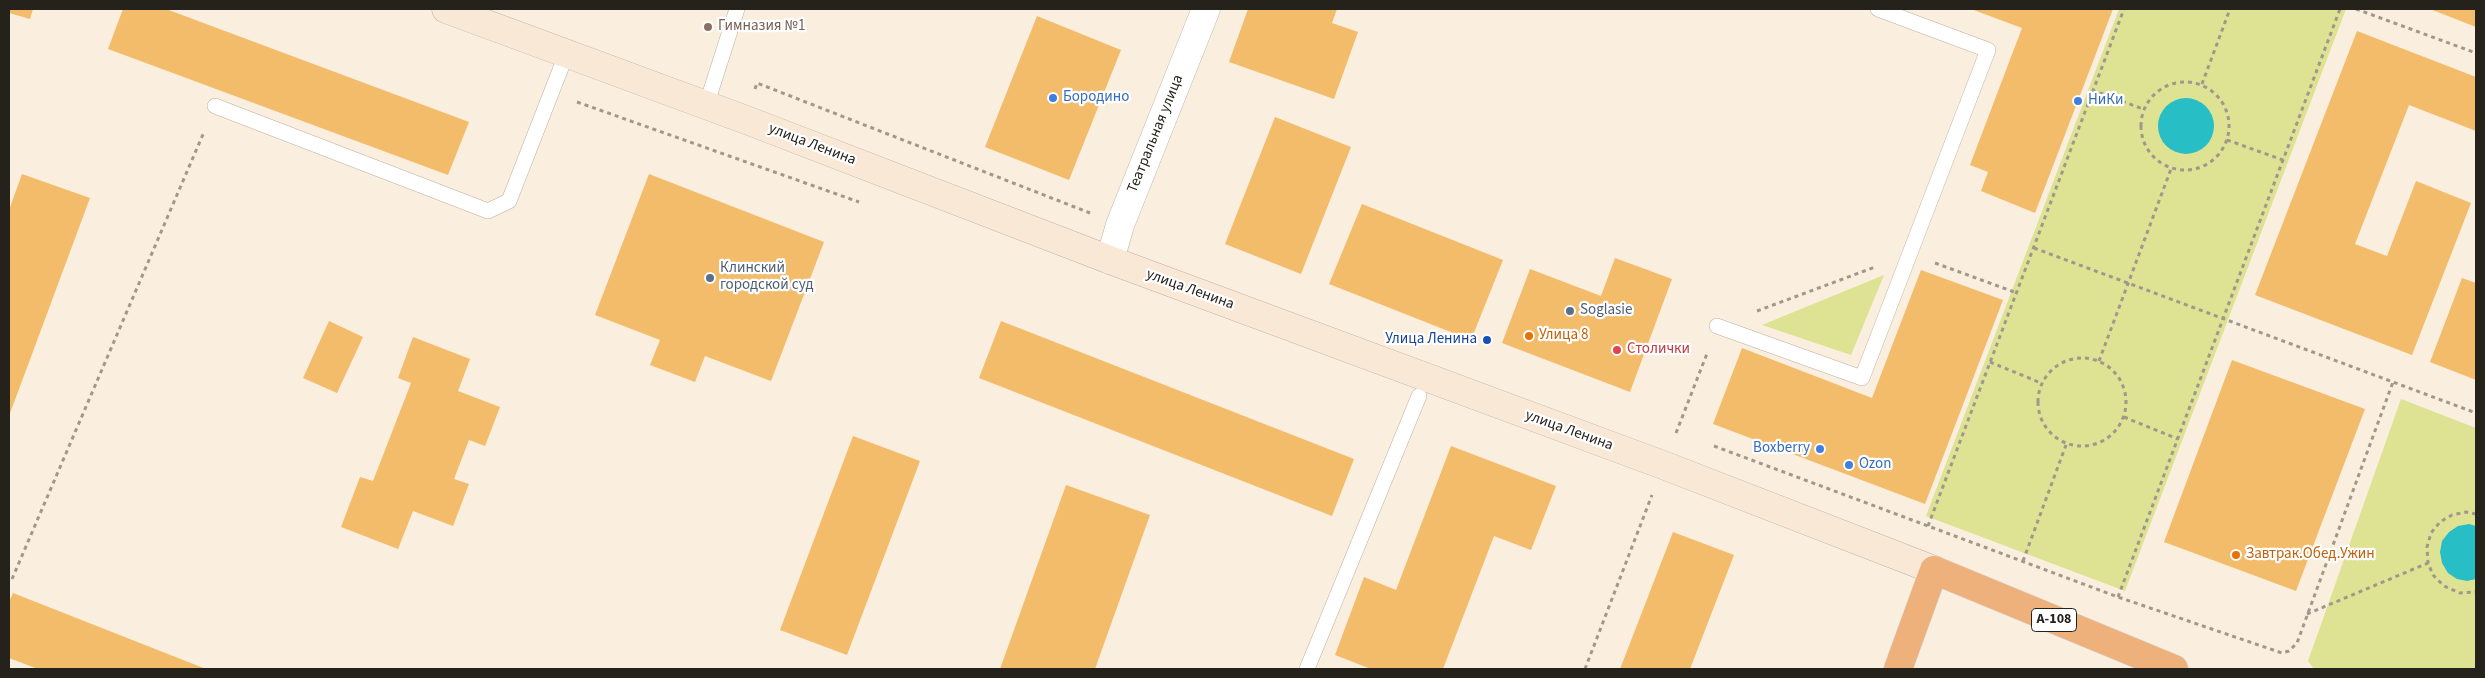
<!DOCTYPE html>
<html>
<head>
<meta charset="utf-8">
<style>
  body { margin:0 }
  #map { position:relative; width:2485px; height:678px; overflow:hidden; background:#faeede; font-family:"Source Sans 3",sans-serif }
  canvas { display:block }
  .frame { position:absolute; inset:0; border:10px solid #25211b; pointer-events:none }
</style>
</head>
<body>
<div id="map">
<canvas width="2485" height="678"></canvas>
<div class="frame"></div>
</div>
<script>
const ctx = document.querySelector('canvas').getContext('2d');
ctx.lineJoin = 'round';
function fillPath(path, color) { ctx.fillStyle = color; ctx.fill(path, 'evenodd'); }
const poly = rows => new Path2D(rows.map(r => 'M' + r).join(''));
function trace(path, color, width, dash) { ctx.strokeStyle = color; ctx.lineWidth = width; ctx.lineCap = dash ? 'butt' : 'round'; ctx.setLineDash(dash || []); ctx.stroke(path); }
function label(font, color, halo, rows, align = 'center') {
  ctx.font = font + ' "Source Sans 3",sans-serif'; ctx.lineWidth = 4.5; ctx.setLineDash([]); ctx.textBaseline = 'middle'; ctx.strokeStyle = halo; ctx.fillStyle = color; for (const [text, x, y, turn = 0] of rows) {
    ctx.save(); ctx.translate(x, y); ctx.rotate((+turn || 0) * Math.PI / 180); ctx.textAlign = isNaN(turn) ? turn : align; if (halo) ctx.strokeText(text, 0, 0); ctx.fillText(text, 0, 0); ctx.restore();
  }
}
fillPath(poly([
  [2119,9,2346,9,2125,591,1926,516],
  [1884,275,1851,355,1762,325],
  [2401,399,2476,428,2476,669,2314,669,2308,661]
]), '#dee293');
fillPath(poly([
  '2158 126a28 28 0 1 1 56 0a28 28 0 1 1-56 0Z',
  [2469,524,2476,526,2476,579,2467,581,2457,579,2448,573,2442,563,2440,552,2442,541,2449,532,2458,526]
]), '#28bec5');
fillPath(poly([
  [9,9,33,9,30,19,9,13],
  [123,9,166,9,469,122,448,175,108,49],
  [1248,9,1337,9,1332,23,1358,32,1334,99,1229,62],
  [1971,9,2113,9,2035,213,1981,191,1988,172,1970,165,2022,28],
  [2430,9,2476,9,2476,27],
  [1037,16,1121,50,1069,180,985,147],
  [2357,31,2476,77,2476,131,2409,105,2355,244,2387,256,2416,181,2471,203,2412,355,2255,295],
  [1275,117,1351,147,1301,274,1225,244],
  [22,174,90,198,9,416,9,210],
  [649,174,824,242,771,381,705,356,695,382,650,365,660,340,595,315],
  [1362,204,1503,260,1471,340,1329,284],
  [1615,258,1672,279,1630,392,1502,343,1530,269,1601,296],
  [1921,270,2003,300,1925,504,1713,424,1742,348,1872,398],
  [2462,278,2476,283,2476,380,2430,362],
  [329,321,363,337,337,393,303,378],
  [1001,321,1354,459,1332,516,979,378],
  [413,337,470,359,458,391,500,407,485,446,469,440,454,479,469,484,453,526,413,511,398,549,341,527,360,477,373,481,411,383,398,378],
  [2232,360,2365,409,2296,591,2164,542],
  [853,436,920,461,847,655,780,630],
  [1451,446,1556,486,1531,550,1494,536,1443,669,1371,669,1335,655,1364,577,1396,590],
  [1066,485,1150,515,1095,669,1000,669],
  [1673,532,1734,555,1690,669,1620,669],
  [13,593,206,669,38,669,9,658,9,602]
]), '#f3bc6b');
const lane = poly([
  [215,106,488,211,509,201,566,55],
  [706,106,737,9],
  [1717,326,1862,378,1988,50,1878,9],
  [1307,669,1419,396]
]);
const street = poly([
  [1110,260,1120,225,1206,9]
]);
const secondary = poly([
  [446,9,749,121,1110,260,1663,465,1934,570]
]);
const highway = poly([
  [1898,669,1934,570,2174,669]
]);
trace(lane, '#bcb1a1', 16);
trace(street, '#bcb1a1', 29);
trace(secondary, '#bcb1a1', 29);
trace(highway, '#d8d7d6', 29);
trace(poly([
  [2356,9,2476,53],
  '2141 126a44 44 0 1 1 88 0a44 44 0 1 1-88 0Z',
  [2202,84,2230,9],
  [755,89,757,83,1090,213],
  [2092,90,2143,109],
  [577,102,859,202],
  [2227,140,2283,160],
  [2034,248,2476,413],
  [1935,263,2017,293],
  [1757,311,1875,267],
  '2038 402a44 44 0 1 1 88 0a44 44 0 1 1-88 0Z',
  [2099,361,2171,169],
  [1990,362,2041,383],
  [2124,417,2178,439],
  [1676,433,1708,351],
  [1714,446,2118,597,2282,653,2289,651,2297,643,2393,382],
  [2476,514,2466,512,2452,515,2440,522,2431,533,2427,547,2428,563,2433,575,2444,586,2460,593,2476,592],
  [1928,526,2124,9],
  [2023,561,2066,445],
  [12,579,204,132],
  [2118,597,2340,9],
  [2307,614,2428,563],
  [1585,669,1652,495]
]), '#a0988c', 3, [4, 4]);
trace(lane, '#fff', 15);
trace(street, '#fff', 28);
trace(secondary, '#fae8d7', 28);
trace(highway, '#eeb17b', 28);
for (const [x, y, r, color] of [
  [708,27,5,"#8d6e63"],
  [1053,98,5,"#3f7fe0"],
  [2078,101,5,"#3f7fe0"],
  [710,278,5,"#5c6f8a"],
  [1570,311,5,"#5c6f8a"],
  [1529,336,5,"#e8710a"],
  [1487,340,5,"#1a4fb4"],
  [1617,350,5,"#e0444e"],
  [1820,449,5,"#3f7fe0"],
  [1849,465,5,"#3f7fe0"],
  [2236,555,5,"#e8710a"]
]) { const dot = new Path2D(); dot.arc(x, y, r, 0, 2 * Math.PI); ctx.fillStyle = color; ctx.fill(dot); trace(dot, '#fff', 2); }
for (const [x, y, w] of [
  [2054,620,45]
]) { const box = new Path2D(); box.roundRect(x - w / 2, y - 11.5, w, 23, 4); ctx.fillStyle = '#fff'; ctx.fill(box); trace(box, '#25211b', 1); }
label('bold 14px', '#25211b', null, [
  ["А-108",2054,620]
]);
label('15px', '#785e54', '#fff', [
  ["Гимназия №1",718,27]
], 'left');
label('15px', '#366cbe', '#fff', [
  ["Бородино",1063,98],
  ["НиКи",2088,101],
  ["Boxberry",1810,449,"right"],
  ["Ozon",1859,465]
], 'left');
label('15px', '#25211b', '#fff', [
  ["Театральная улица",1156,134,-68],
  ["улица Ленина",812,145,21],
  ["улица Ленина",1190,290,20],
  ["улица Ленина",1569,431,20]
]);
label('15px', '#4e5e75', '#fff', [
  ["Клинский",720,269],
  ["городской суд",720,286],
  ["Soglasie",1580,311]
], 'left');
label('15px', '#c56008', '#fff', [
  ["Улица 8",1539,336],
  ["Завтрак.Обед.Ужин",2246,555]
], 'left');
label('15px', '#164399', '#fff', [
  ["Улица Ленина",1477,340]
], 'right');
label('15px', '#be3a42', '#fff', [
  ["Столички",1627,350]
], 'left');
</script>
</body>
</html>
